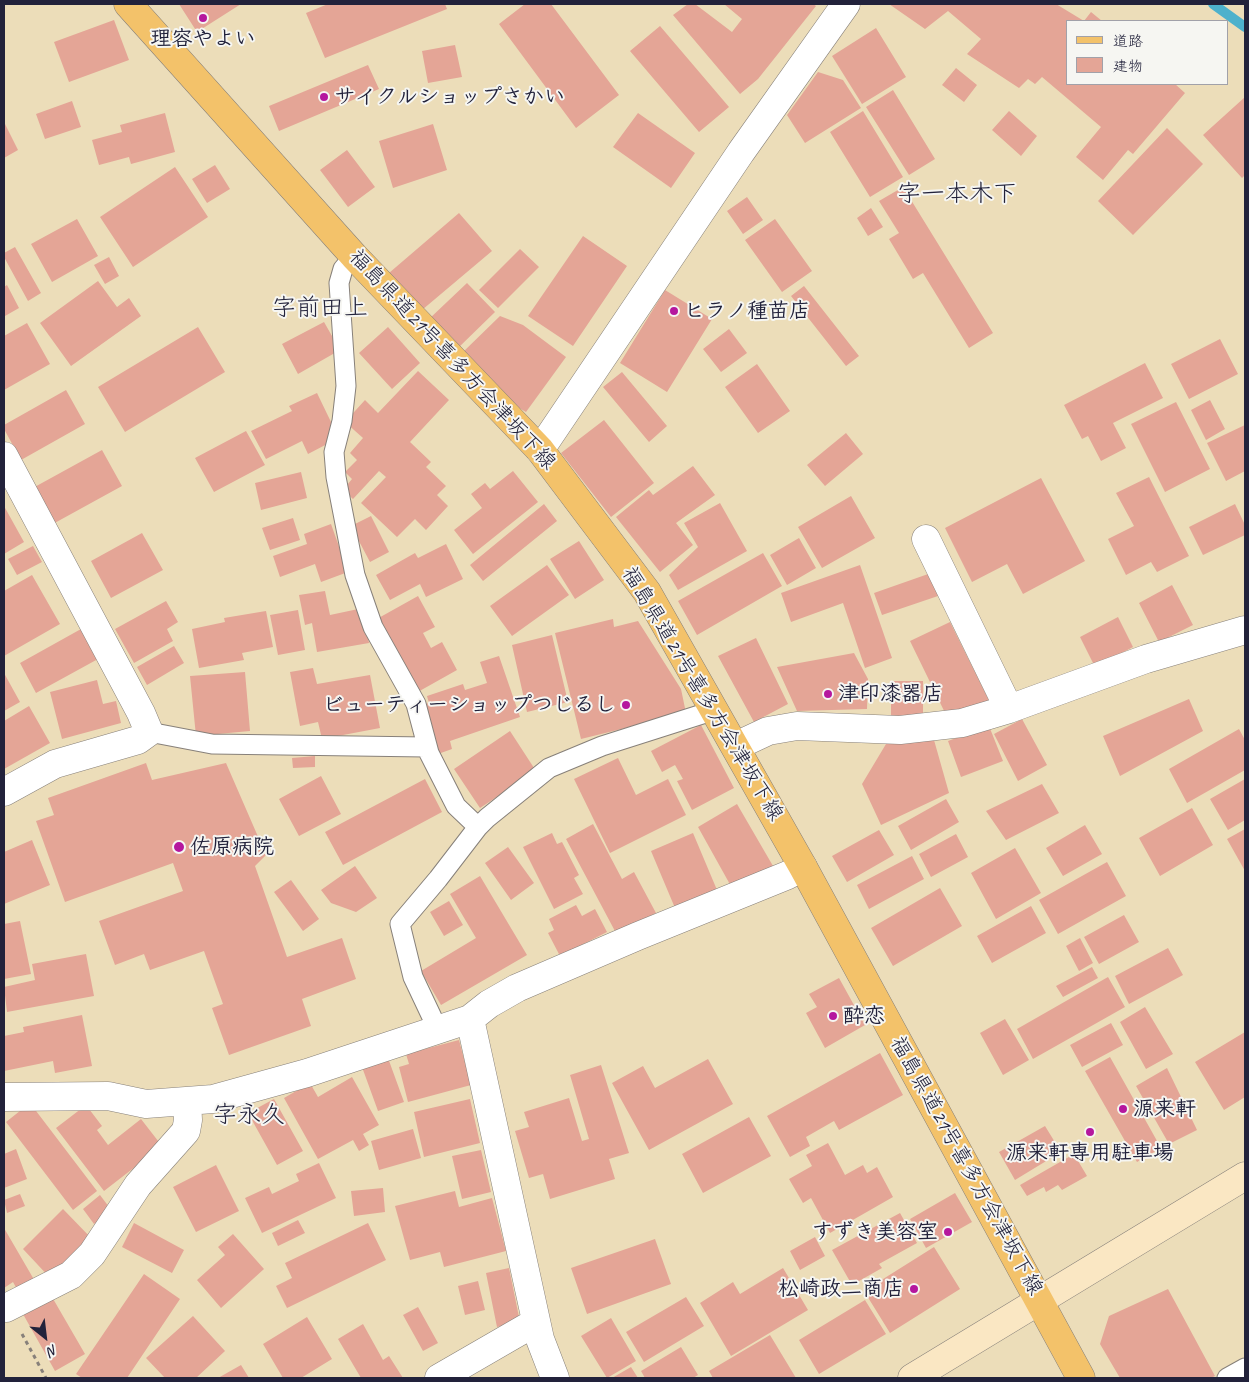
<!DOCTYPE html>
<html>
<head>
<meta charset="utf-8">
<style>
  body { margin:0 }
  #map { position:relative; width:1249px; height:1382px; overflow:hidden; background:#ecddb9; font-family:Caveat,"Klee One",sans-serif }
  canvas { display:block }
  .frame { position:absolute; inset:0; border:5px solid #22223b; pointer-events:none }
  .legend { position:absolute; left:1066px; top:20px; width:162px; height:65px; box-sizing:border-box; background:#f6f6f2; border:1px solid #a1a1a9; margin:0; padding:6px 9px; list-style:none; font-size:15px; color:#22223b }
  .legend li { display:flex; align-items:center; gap:10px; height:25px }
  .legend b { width:25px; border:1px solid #a1a1a9 }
  .north { position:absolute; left:20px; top:1312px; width:50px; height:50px; -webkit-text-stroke:4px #f6f6f2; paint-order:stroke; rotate:151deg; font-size:14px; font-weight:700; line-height:20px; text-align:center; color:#22223b }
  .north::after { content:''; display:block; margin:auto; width:18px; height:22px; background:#22223b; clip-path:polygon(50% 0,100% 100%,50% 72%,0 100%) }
</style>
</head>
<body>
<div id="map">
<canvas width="1249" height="1382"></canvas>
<div class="frame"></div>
<ul class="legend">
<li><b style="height:6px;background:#f3c26a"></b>道路</li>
<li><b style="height:14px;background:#e4a596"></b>建物</li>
</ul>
<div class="north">N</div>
</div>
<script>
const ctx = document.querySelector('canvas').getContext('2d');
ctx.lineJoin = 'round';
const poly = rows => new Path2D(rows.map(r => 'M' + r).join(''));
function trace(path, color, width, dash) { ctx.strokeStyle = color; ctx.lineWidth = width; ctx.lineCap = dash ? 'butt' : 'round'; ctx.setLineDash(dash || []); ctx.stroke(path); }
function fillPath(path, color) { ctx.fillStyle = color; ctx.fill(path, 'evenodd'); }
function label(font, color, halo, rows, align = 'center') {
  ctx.font = font + ' Caveat,"Klee One",sans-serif'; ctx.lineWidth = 4; ctx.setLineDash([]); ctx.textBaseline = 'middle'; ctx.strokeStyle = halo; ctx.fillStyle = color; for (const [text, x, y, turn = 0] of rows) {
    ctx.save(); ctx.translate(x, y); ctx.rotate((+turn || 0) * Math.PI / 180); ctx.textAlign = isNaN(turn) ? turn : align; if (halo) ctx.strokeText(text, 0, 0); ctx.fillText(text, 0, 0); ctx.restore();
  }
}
trace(poly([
  [1213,4,1245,27]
]), '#4db1cc', 10);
fillPath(poly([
  [179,4,241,4,197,32],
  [328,4,445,4,447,9,325,58,306,13],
  [525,4,551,4,619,95,576,128,499,24],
  [688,4,695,4,732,32,742,19,724,4,813,4,816,6,758,79,740,94,673,15],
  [889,4,1056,4,1084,21,1091,12,1102,21,1068,21,1068,84,1175,84,1185,93,1133,154,1128,150,1103,180,1076,157,1101,127,1042,77,1035,84,1028,79,1019,88,967,54,981,39,948,11,925,29],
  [114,20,129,60,69,82,54,42],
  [660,26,729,107,699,132,630,51],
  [876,28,906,77,862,104,832,56],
  [455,45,462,77,428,83,422,51],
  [368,65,379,89,279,131,269,106],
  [956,68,977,85,964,102,942,85],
  [818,72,843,80,861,108,805,143,787,115],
  [893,90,935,159,909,175,866,107],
  [1245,97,1245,175,1242,178,1203,135],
  [72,101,81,127,45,139,36,114],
  [863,111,903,177,870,197,830,132],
  [1009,111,1037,136,1021,156,992,130],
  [165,113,175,152,131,164,129,157,99,165,92,140,122,132,120,125],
  [638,113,695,153,671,188,613,147],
  [4,122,18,150,4,158],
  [433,124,447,170,393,188,379,141],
  [1167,128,1203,164,1133,235,1098,201],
  [347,150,375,187,348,207,320,170],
  [215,165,230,189,207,203,192,179],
  [175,167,208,217,133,267,100,217],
  [903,187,993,333,969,348,923,273,913,279,889,239,899,233,879,201],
  [747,197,763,220,743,234,727,211],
  [871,208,883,227,868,236,857,218],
  [459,213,492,251,422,310,389,273],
  [77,219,98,256,52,282,31,244],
  [775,219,812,271,782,292,745,240],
  [583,236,627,266,573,346,528,316],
  [15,247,41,293,28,301,4,257,4,253],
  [520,249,539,267,498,308,479,290],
  [109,257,119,276,105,284,94,265],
  [98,281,117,307,129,298,141,316,71,366,40,323],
  [467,283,495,312,456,350,428,320],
  [7,285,19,308,5,316,4,287],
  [804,286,859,356,846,366,791,296],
  [665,290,712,319,667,392,620,363],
  [500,316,523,325,566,357,526,412,502,398,462,353],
  [324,322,340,350,298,374,282,344],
  [27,323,50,364,4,390,4,336],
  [198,327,225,372,125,432,98,387],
  [388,327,420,363,392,389,359,353],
  [729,329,747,353,721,372,703,349],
  [1220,339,1238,374,1189,399,1171,364],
  [1145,363,1163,398,1113,423,1126,448,1101,461,1088,436,1082,439,1064,405],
  [757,364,790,411,758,433,725,387],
  [418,371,449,400,410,442,431,462,426,467,446,486,437,495,448,506,426,530,415,519,397,537,361,503,386,477,379,471,353,499,343,490,352,479,345,472,357,460,350,453,363,438,345,422,365,400,378,413],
  [622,372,667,426,649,442,603,387],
  [66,390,85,424,21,460,4,429,4,425],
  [317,393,331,422,331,442,308,454,302,441,266,459,251,431,292,411,289,406],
  [1210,400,1225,429,1206,440,1191,410],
  [1176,402,1210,469,1165,492,1131,424],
  [604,420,654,483,611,517,561,453],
  [1245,425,1245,471,1226,481,1207,443],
  [246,431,265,465,214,492,195,458],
  [846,433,863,454,825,486,807,465],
  [102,450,122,486,51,525,31,489],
  [693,466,715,495,676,523,693,545,660,572,616,517,649,490,653,495],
  [513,471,538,502,473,554,454,530,482,508,471,494,485,483,490,489],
  [301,472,307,498,261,510,255,483],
  [1149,477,1189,556,1157,572,1151,562,1126,575,1108,539,1134,526,1116,493],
  [1041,478,1085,561,1023,594,1007,564,972,582,945,528],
  [851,496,875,538,822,568,798,527],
  [720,503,747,551,678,590,669,575,698,547,684,523],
  [544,504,557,521,483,581,470,565],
  [1235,504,1245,525,1245,535,1203,555,1189,527],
  [4,506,24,542,4,554],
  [371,516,389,552,370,562,351,526],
  [293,518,300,540,270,550,262,528],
  [331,524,348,572,321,582,315,564,280,577,273,556,307,544,304,534],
  [142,533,163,570,111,598,91,561],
  [799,538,816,568,787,585,770,555],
  [579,541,604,580,575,599,550,559],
  [446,544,463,579,426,597,420,584,390,600,376,575,415,553,418,558],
  [33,546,42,562,17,575,8,559],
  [763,553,782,586,697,635,678,601],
  [547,565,569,595,512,636,490,606],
  [860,565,892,658,865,668,843,603,791,622,781,593],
  [931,573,938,596,882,615,874,593],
  [32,575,60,624,4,656,4,591],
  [1172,585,1193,625,1159,642,1139,603],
  [325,591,330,615,363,608,369,643,317,652,312,623,305,625,299,595],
  [418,596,435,627,423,633,431,648,442,642,457,670,416,693,375,620],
  [166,601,178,622,167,629,173,641,134,663,115,629],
  [298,610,305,650,278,655,270,615],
  [266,611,273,647,242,653,244,660,199,668,192,629,225,622,224,618],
  [1118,617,1133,647,1095,667,1080,637],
  [613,619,614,627,638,621,681,689,686,713,581,739,555,633],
  [950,622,989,700,948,719,910,641],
  [81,629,98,659,36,693,20,663],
  [552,635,568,702,527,712,512,645],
  [756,638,788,704,754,722,718,656],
  [174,646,184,663,147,685,137,667],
  [854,653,868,679,867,709,797,711,777,667],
  [499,656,520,717,450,741,452,749,438,754,421,705,429,703,427,696,463,684,465,690,487,683,480,662],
  [313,668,317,684,370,675,380,728,322,739,318,722,300,726,290,672],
  [245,672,250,731,196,736,190,676],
  [4,673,20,702,4,711],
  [97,680,103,704,116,701,121,723,62,739,50,692],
  [891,681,923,681,923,718,891,718],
  [1189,699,1203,731,1120,776,1103,736],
  [29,706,50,743,4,769,4,721],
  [1022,719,1047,765,1018,781,994,734],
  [701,725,734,788,692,810,677,781,683,779,675,765,662,772,651,751],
  [989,726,1003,761,961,777,948,741],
  [1239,729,1245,740,1245,770,1187,803,1169,769],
  [510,731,536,771,480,808,454,769],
  [934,740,949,793,881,825,862,784,886,744],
  [315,756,315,767,293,768,292,758],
  [618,758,636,795,668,779,686,815,610,853,574,779],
  [146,763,152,780,226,763,266,855,255,866,287,957,342,938,356,979,302,999,311,1026,229,1055,212,1008,223,1004,204,951,150,970,144,954,115,965,99,921,183,891,173,863,65,902,36,821,54,815,48,798],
  [321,776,341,814,299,836,279,799],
  [425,779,442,812,343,865,325,832],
  [1245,779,1245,820,1228,830,1210,799],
  [1042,784,1059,813,1006,840,986,811],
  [946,799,959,822,911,850,898,826],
  [737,804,773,866,732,888,698,827],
  [1192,808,1213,845,1160,876,1139,838],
  [593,824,622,879,634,872,656,913,616,933,566,839],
  [1085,825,1102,854,1063,876,1046,848],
  [1245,829,1245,871,1227,839],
  [879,830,894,855,847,882,832,856],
  [552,833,557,844,562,842,579,875,574,878,583,894,554,909,523,847],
  [693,833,717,890,675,908,651,851],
  [956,834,968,857,931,877,919,854],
  [32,840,50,885,4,904,4,852],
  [508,847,534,883,511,900,485,863],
  [1015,848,1041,893,996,919,971,873],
  [912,856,924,879,869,909,857,885],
  [1107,862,1126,896,1058,934,1039,900],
  [355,866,377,898,356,912,331,903,321,890],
  [480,876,527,955,441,1005,421,971,476,938,450,894],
  [291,880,319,919,303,931,274,892],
  [940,888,962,926,893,966,871,928],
  [449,901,463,925,444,936,430,912],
  [576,905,582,916,595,909,607,932,560,956,548,933,554,930,549,919],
  [1031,906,1046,933,992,963,977,936],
  [1124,915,1139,942,1099,964,1084,937],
  [20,921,31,974,4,979,4,924],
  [1080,938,1093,963,1079,971,1066,946],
  [1168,948,1183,975,1129,1004,1115,976],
  [86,954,94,996,7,1012,4,987,35,980,32,964],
  [1092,967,1098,978,1063,997,1056,986],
  [1108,977,1125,1007,1033,1059,1017,1029],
  [839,978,865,1025,825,1048,806,1013,817,1007,809,994],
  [1145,1007,1173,1054,1146,1069,1120,1022],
  [82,1015,92,1066,55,1073,53,1061,4,1071,4,1036,24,1032,23,1027],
  [1005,1019,1029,1060,1003,1075,980,1033],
  [1111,1023,1123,1045,1082,1067,1070,1045],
  [1245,1032,1245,1097,1224,1110,1195,1062],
  [459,1040,471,1085,408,1102,399,1067,409,1064,406,1054],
  [880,1053,903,1095,839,1130,834,1121,806,1137,810,1146,790,1157,767,1116],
  [1110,1057,1161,1148,1137,1162,1085,1071],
  [388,1058,404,1102,378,1111,362,1067],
  [708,1059,733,1104,649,1150,612,1083,643,1066,655,1088],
  [601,1065,629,1153,609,1159,615,1179,550,1199,543,1174,529,1178,515,1131,529,1127,524,1112,569,1098,582,1141,589,1139,570,1075],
  [1167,1068,1197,1130,1169,1144,1136,1086],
  [352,1077,379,1125,363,1134,369,1145,359,1151,353,1140,318,1159,284,1098,310,1083,318,1097],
  [274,1099,303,1151,277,1165,248,1113],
  [470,1099,480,1143,424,1157,414,1112],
  [30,1103,97,1191,73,1210,6,1122],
  [86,1105,102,1126,97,1130,108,1145,141,1119,162,1146,104,1191,56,1128],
  [749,1117,771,1156,703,1193,682,1154],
  [1045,1126,1061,1152,1015,1180,999,1152],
  [413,1129,421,1158,379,1170,371,1141],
  [828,1143,845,1175,863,1165,867,1173,877,1167,893,1197,830,1233,811,1198,803,1203,789,1179,812,1166,806,1155],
  [16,1149,27,1179,4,1188,4,1154],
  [481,1150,491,1192,462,1199,452,1156],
  [1074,1154,1087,1176,1062,1190,1058,1185,1046,1192,1044,1187,1027,1196,1020,1185],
  [319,1163,336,1198,262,1233,245,1198,269,1187,272,1194,299,1181,296,1174],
  [216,1165,239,1211,196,1232,173,1187],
  [383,1188,385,1212,354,1216,351,1191],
  [455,1191,459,1207,492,1198,506,1251,444,1267,440,1252,410,1260,395,1206],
  [955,1193,972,1222,926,1248,910,1219],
  [20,1194,25,1206,7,1213,4,1200],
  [100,1195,112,1211,94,1224,83,1209],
  [63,1209,93,1240,52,1280,23,1249],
  [900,1213,917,1243,879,1264,882,1268,852,1285,832,1250],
  [298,1220,305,1233,278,1246,272,1233],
  [134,1223,184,1250,172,1273,122,1247],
  [368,1223,386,1260,287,1308,276,1286,292,1278,285,1263],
  [4,1228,36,1283,19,1293,13,1282,4,1288],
  [233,1234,264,1269,221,1308,197,1280,225,1255,218,1247],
  [815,1237,825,1256,800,1270,790,1251],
  [655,1239,671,1284,587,1314,571,1268],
  [934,1247,960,1289,890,1333,864,1291],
  [509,1268,520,1322,497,1327,486,1273],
  [783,1268,808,1310,731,1356,700,1303,733,1282,740,1294],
  [144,1274,180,1299,127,1378,82,1378,76,1374],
  [478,1281,485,1310,465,1315,458,1286],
  [1168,1289,1215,1376,1211,1378,1120,1378,1100,1344,1109,1316],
  [52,1297,85,1354,55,1371,23,1314],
  [686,1297,704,1326,644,1362,626,1332],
  [865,1300,886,1334,819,1374,799,1340],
  [418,1307,438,1343,423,1351,403,1315],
  [193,1316,225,1351,196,1378,165,1378,146,1358],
  [307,1317,332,1359,301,1378,283,1378,263,1344],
  [611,1318,636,1361,607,1378,581,1336],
  [363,1324,383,1360,389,1356,403,1378,361,1378,338,1339],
  [770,1335,796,1378,713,1378,709,1371],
  [681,1347,698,1375,693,1378,645,1378,641,1371],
  [241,1365,249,1378,218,1378],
  [631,1367,638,1378,612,1378]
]), '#e4a596');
const lane = poly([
  [354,256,343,269,339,283,346,386,342,421,334,452,336,477,355,575,373,627,416,704,429,753,456,806,478,827],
  [149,732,212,744,426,747],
  [438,1030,413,977,400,924,438,879,478,827,487,818,549,768,602,746,715,710],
  [1227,1378,1245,1368]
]);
const street = poly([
  [540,450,741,152,846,4],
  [4,456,141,713,149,732,138,740,55,764,4,792],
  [926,539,1009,709],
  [736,746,768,731,797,726,900,730,962,723,1009,709,1146,659,1245,630],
  [470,1019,540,1339,555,1378],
  [4,1097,108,1096,146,1104,213,1099,307,1073,470,1019,489,1004,517,988,638,936,788,875,803,867],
  [6,1308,71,1275,92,1254,138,1185,186,1131,188,1120,187,1101],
  [439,1378,536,1322]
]);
const secondary = poly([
  [912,1378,1245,1176]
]);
const primary = poly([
  [128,4,354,256,540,450,647,592,803,867,1081,1378]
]);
trace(lane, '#87807a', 21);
trace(street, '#87807a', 29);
trace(secondary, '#87807a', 29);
trace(primary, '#87807a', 29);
trace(poly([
  [22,1334,46,1378]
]), '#87807a', 3, [4, 4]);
trace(lane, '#fff', 19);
trace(street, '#fff', 28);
trace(secondary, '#fae7c3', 28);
trace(primary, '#f3c26a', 28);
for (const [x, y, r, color] of [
  [203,18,5,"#b5179e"],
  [324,97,5,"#b5179e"],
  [674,311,5,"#b5179e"],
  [828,694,5,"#b5179e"],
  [626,705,5,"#b5179e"],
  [179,847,6,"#b5179e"],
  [833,1016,5,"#b5179e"],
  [1123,1109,5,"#b5179e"],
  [1090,1132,5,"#b5179e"],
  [948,1232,5,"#b5179e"],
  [914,1289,5,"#b5179e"]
]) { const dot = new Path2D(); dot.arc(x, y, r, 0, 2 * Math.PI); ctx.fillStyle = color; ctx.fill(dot); trace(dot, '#f6f6f2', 2); }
label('bold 21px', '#22223b', '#f6f6f2', [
  ["理容やよい",203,39,"center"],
  ["サイクルショップさかい",334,97],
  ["ヒラノ種苗店",684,311],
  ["津印漆器店",838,694],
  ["ビューティーショップつじるし",616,705,"right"],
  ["佐原病院",190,847],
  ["酔恋",843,1016],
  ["源来軒",1133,1109],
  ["源来軒専用駐車場",1090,1153,"center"],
  ["すずき美容室",938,1232,"right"],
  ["松崎政二商店",904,1289,"right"]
], 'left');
label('21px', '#22223b', '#f6f6f2', [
  ["福島県道21号喜多方会津坂下線",452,360,47],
  ["福島県道21号喜多方会津坂下線",702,694,59],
  ["福島県道21号喜多方会津坂下線",966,1166,61]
]);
label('24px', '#22223b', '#f6f6f2', [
  ["字一本木下",957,195],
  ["字前田上",320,309],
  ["字永久",249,1116]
]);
</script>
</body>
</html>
